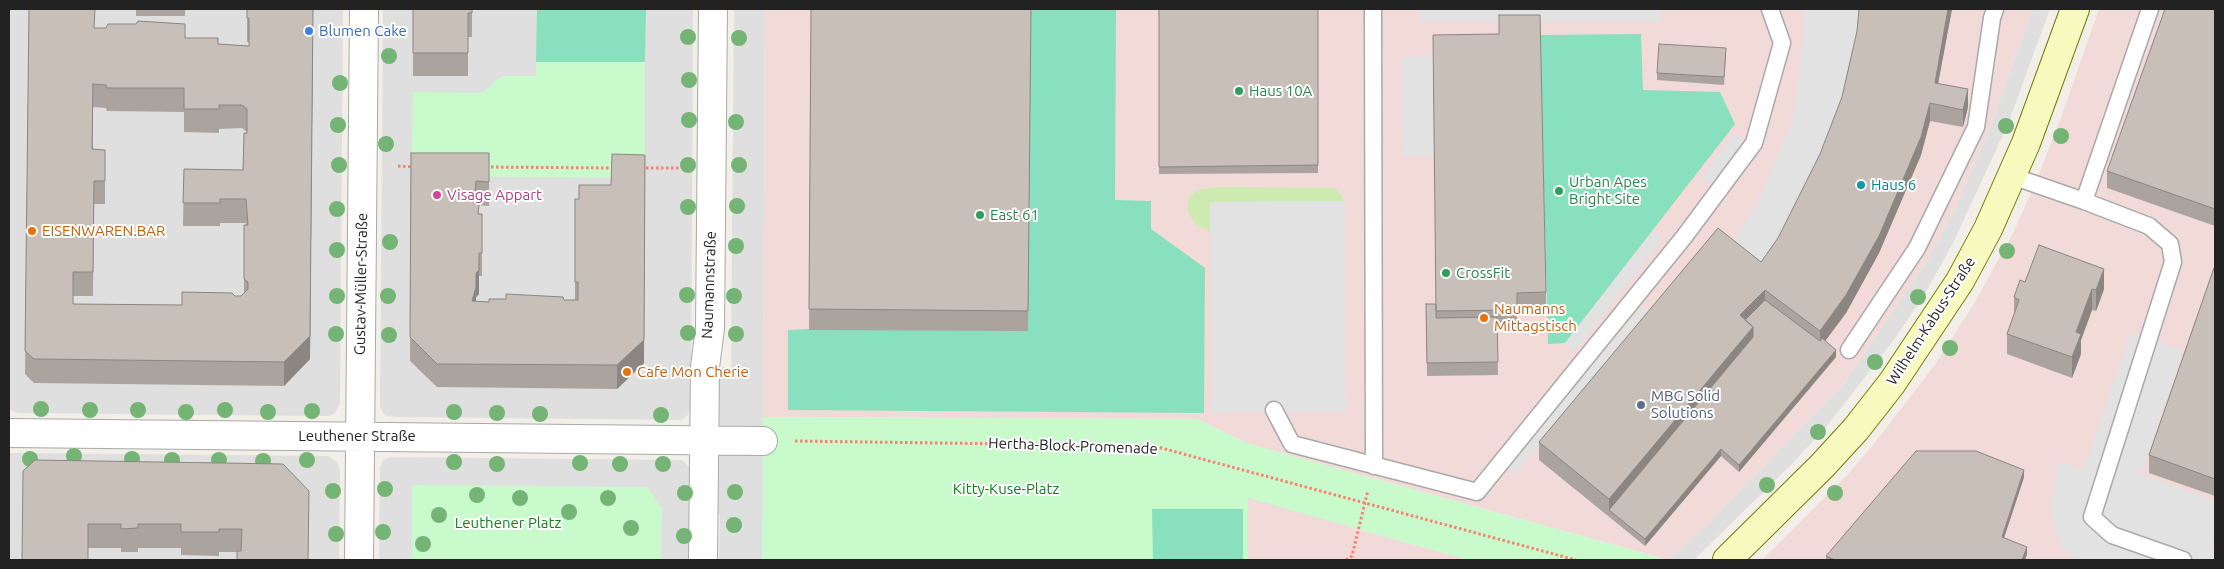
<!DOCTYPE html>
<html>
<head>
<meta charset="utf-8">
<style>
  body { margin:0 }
  #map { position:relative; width:2224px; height:569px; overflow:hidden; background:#f2efe9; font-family:Ubuntu,sans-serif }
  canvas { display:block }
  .frame { position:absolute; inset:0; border:10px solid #222; pointer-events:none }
</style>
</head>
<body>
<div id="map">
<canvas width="2224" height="569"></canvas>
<div class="frame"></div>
</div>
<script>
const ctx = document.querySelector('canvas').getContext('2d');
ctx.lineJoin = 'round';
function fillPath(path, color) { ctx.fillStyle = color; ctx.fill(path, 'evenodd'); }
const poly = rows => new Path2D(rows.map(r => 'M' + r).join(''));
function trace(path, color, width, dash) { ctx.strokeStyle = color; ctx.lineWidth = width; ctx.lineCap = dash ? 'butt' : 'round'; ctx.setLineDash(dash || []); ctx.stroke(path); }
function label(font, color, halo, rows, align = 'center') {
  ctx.font = font + ' Ubuntu,sans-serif'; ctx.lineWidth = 4; ctx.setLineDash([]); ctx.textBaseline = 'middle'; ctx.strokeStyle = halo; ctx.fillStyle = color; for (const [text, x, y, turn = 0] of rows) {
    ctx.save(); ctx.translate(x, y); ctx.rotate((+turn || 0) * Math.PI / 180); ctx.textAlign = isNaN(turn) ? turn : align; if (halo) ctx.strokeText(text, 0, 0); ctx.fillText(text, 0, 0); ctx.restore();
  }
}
fillPath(poly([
  [9,9,343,9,340,403,335,413,329,416,315,416,18,413,9,409],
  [383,9,693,9,691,408,687,416,681,420,395,417,387,416,383,413,380,406],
  [734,9,765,9,763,417,1668,560,1469,560,1247,499,1248,560,719,560,720,514,716,514,717,367,731,367],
  [2032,9,2050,9,2008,124,1953,243,1927,290,1896,337,1827,426,1792,464,1694,560,1669,560,1711,521,1845,382,1928,259,1953,212,1992,123],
  [9,453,328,456,337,462,340,471,339,560,9,560],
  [390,457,682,460,690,468,690,560,379,560,380,467,383,460]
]), '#e0dfdf');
fillPath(poly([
  [765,9,2032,9,1992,123,1953,212,1928,259,1845,382,1711,521,1669,560,1249,444,1197,419,763,417],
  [2099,9,2215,9,2215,560,1762,560,1848,474,1873,445,1934,366,1974,304,2013,233,2035,184,2059,123],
  [1247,498,1359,530,1469,560,1248,560]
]), '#f2dad9');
fillPath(poly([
  [1220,187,1335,188,1345,201,1210,202,1210,231,1196,225,1188,212,1188,198,1198,190]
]), '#cdebb0');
fillPath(poly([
  [536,62,645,62,645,178,411,176,413,92,482,93,502,76,536,76],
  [763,417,1197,419,1249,444,1668,560,1469,560,1248,498,1248,560,762,560],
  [412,485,647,487,662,508,661,560,412,560]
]), '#c8facc');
fillPath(poly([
  [537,9,646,9,645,62,536,62],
  [1031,9,1116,9,1115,200,1151,201,1151,229,1205,268,1204,413,788,410,788,330,809,329,1031,12],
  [1641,34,1643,90,1720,92,1735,124,1565,343,1548,344,1540,35],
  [1152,509,1243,509,1243,560,1153,560]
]), '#88e0be');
fillPath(poly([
  [1419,9,1661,10,1661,22,1419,22],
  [1803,9,1862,9,1842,115,1761,280,1727,253,1759,201,1793,118,1804,34],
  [1433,56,1434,156,1402,157,1401,57],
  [1734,133,1744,140,1711,185,1702,178],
  [1345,201,1346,412,1211,413,1210,202],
  [1653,231,1662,239,1575,351,1565,343],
  [1642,306,1650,312,1516,473,1508,466],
  [2131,333,2183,351,2141,474,2215,501,2215,534,2211,545,2215,547,2215,560,2077,560,2061,547,2051,513,2058,462,2084,469]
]), '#e2e2e2');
const lane = poly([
  [1373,9,1374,466],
  [2150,9,2084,201,2149,226,2170,244,2173,262,2092,517,2112,535,2183,560],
  [2012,176,2084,201],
  [1849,350,1917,248,1976,127,1992,18,1995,9],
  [1274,410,1292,444,1477,492,1684,237,1754,143,1782,43,1770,9]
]);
const street = poly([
  [9,433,763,441],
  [359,560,364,9],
  [703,560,705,367,710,328,713,9]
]);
const secondary = poly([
  [1727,560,1822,466,1856,429,1892,383,1960,281,1988,229,2026,143,2075,9]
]);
trace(lane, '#a9a9a9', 19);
trace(street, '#a9a9a9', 30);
trace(secondary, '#707d05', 30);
trace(poly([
  [398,166,414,167],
  [486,167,614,168],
  [641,168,679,168],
  [795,441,1154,446,1576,560],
  [1346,560,1352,556,1368,490]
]), '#fa8072', 3, [2.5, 2.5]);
trace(lane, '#fff', 16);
trace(street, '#fff', 28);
trace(secondary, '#f7fabf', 28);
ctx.fillStyle = '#74b475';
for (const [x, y] of [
  [688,37],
  [739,38],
  [389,56],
  [689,80],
  [340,83],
  [689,120],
  [736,122],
  [338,125],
  [2006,126],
  [2061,136],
  [386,144],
  [339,165],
  [688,165],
  [739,165],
  [737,206],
  [688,207],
  [337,209],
  [390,242],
  [736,246],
  [337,250],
  [2007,251],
  [687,295],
  [337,296],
  [388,296],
  [734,296],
  [1918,297],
  [688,333],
  [336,334],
  [736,334],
  [389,335],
  [1950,348],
  [1875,362],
  [41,409],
  [90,410],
  [138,410],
  [225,410],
  [312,411],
  [186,412],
  [268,412],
  [454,412],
  [497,413],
  [540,414],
  [661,415],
  [1818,432],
  [74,456],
  [30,459],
  [132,459],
  [172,460],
  [219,460],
  [307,460],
  [263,461],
  [454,462],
  [580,463],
  [497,464],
  [620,464],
  [663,464],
  [1767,485],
  [385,489],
  [333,491],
  [735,492],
  [685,493],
  [1835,493],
  [477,495],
  [520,498],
  [608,498],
  [569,512],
  [439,515],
  [734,525],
  [631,528],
  [383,532],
  [336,534],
  [684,536],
  [423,544]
]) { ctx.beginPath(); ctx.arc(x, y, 8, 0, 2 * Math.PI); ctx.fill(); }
fillPath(poly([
  [29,9,95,28,185,38,218,44,249,46,249,42,247,42,247,18,313,9,310,359,284,386,34,383,25,374],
  [93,107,106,108,107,111,184,112,184,132,219,133,219,129,242,128,247,132,243,170,184,169,183,226,220,226,220,223,246,223,246,225,244,225,244,293,241,296,235,296,182,305,73,304,73,296,93,296,94,204,105,204,105,150,93,149],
  [136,9,185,9,185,16,136,16],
  [413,9,472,9,472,37,468,37,468,76,413,76],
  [811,9,1031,9,1028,331,809,330],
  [1159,9,1318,9,1318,173,1159,174],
  [1952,9,1938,83,1968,107,1963,127,1930,121,1921,155,1879,253,1846,313,1825,341,1836,357,1739,472,1721,456,1645,546,1539,460,1539,442,1761,262],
  [2215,9,2215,226,2107,188,2107,171],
  [1499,34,1546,292,1546,313,1517,313,1517,330,1497,330,1498,375,1427,376,1426,304,1436,304],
  [1726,55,1724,85,1657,80,1657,73],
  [411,153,489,153,489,206,477,205,479,214,482,214,482,276,479,276,479,294,476,297,476,302,575,300,575,199,644,363,617,389,437,387,410,361],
  [2215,265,2215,496,2149,473,2149,455],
  [2025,282,2104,289,2096,311,2092,310,2081,340,2081,354,2072,378,2007,354,2007,334,2014,314,2014,297],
  [283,464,308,560,237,552,219,552,219,556,181,555,181,548,138,548,138,552,121,552,121,548,88,548,23,471],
  [2024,477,2004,538,2027,554,2025,560,1826,560,1826,556]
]), '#aba49e');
fillPath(poly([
  [313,9,310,359,284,386,284,362],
  [1948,9,1952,9,1935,100,1935,83],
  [1968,89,1968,107,1963,127,1963,110],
  [1930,103,1930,121,1921,155,1879,253,1846,313,1820,348,1820,331],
  [645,155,644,363,617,389,617,365],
  [476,181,476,205,474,204],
  [479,253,479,294,476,297,476,311,472,301],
  [2104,269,2104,289,2096,311,2096,290],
  [2092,289,2092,310,2081,340,2081,354,2072,378,2072,357,2076,332],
  [1765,290,1765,307,1744,329,1740,315],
  [1753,327,1753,344,1609,510,1609,499],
  [1836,350,1836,357,1739,472,1739,465],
  [1721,449,1721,456,1645,546,1645,539],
  [2024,470,2024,477,2002,544,2002,537],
  [2027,547,2027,554,2025,560,2022,560]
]), '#8b8681');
const building = poly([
  [29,9,95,9,94,28,106,28,108,24,136,24,138,21,185,24,185,38,218,38,218,44,249,46,249,18,247,18,247,9,313,9,310,336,284,362,34,359,25,351,29,9],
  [93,84,106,85,107,88,184,88,184,109,219,109,219,105,242,105,247,109,247,133,244,133,243,170,184,169,183,203,220,203,220,199,246,199,248,225,244,225,244,279,248,282,248,289,241,296,235,296,232,293,182,292,182,305,73,304,73,272,93,272,94,181,105,181,105,150,92,149,93,84],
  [413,9,472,9,472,13,468,13,468,53,413,53,413,9],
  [811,9,1031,9,1028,311,809,309,811,9],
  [1159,9,1318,9,1318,165,1159,167,1159,9],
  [1859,9,1948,9,1935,83,1968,89,1963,110,1930,103,1921,137,1879,236,1846,295,1820,331,1765,290,1740,315,1753,327,1609,499,1539,442,1718,228,1761,262,1778,238,1820,154,1842,97,1857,31,1859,9],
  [2165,9,2215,9,2215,209,2107,171,2165,9],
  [1499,15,1540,15,1546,292,1517,293,1517,310,1436,311,1433,35,1499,34,1499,15],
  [1659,44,1726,48,1724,77,1657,73,1659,44],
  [411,153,489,153,489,182,476,181,474,204,479,205,478,214,482,214,482,253,479,253,479,270,476,273,476,287,472,301,489,302,489,299,506,299,506,294,563,297,564,300,578,300,578,282,575,282,575,199,579,199,579,185,611,185,612,154,645,155,644,340,617,365,437,364,410,337,411,153],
  [2039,245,2104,269,2096,290,2092,289,2076,332,2081,334,2072,357,2007,334,2019,300,2014,297,2020,280,2025,282,2039,245],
  [2215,265,2215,479,2149,455,2215,265],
  [1765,300,1820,341,1822,338,1836,350,1739,465,1721,449,1645,539,1609,510,1753,337,1753,327,1745,320,1765,300],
  [1426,304,1436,304,1436,318,1497,317,1498,362,1427,363,1426,304],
  [1916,451,1976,451,2024,470,2002,537,2027,547,2022,560,1835,560,1826,556,1916,451],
  [35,460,283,464,309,491,308,560,237,560,237,551,241,551,242,529,219,529,219,532,181,532,181,524,138,524,138,528,121,529,121,524,88,524,88,560,22,560,23,471,35,460]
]);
fillPath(building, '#c7bfb8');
trace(building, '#8b8681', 1);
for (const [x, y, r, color] of [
  [309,31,5,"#3f7fe0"],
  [1239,91,5,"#2e9e5b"],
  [1861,185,5,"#0f9aa8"],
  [1559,191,5,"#2e9e5b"],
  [437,195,5,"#d1479c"],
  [980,215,5,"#2e9e5b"],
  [32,231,5,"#e8710a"],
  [1446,273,5,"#2e9e5b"],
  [1484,318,5,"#e8710a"],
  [627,372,5,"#e8710a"],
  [1641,405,5,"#5c6f8a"]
]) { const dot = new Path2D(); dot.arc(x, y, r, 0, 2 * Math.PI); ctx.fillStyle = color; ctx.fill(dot); trace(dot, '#fff', 2); }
label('15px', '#366cbe', '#fff', [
  ["Blumen Cake",319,31]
], 'left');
label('15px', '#27864d', '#fff', [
  ["Haus 10A",1249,91],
  ["Urban Apes",1569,182],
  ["Bright Site",1569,199],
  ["East 61",990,215],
  ["CrossFit",1456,273]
], 'left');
label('15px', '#0d838f', '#fff', [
  ["Haus 6",1871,185]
], 'left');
label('15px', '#b23c85', '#fff', [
  ["Visage Appart",447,195]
], 'left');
label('15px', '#c56008', '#fff', [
  ["EISENWAREN.BAR",42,231],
  ["Naumanns",1494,309],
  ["Mittagstisch",1494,326],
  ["Cafe Mon Cherie",637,372]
], 'left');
label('15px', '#222', '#fff', [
  ["Gustav-Müller-Straße",361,284,-89],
  ["Naumannstraße",709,285,-88],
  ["Wilhelm-Kabus-Straße",1931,321,-57],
  ["Leuthener Straße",357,436],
  ["Hertha-Block-Promenade",1073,446,2]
]);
label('15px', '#4e5e75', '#fff', [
  ["MBG Solid",1651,396],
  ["Solutions",1651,413]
], 'left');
label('15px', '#0c8416', '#fff', [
  ["Kitty-Kuse-Platz",1006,489],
  ["Leuthener Platz",508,523]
]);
</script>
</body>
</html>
